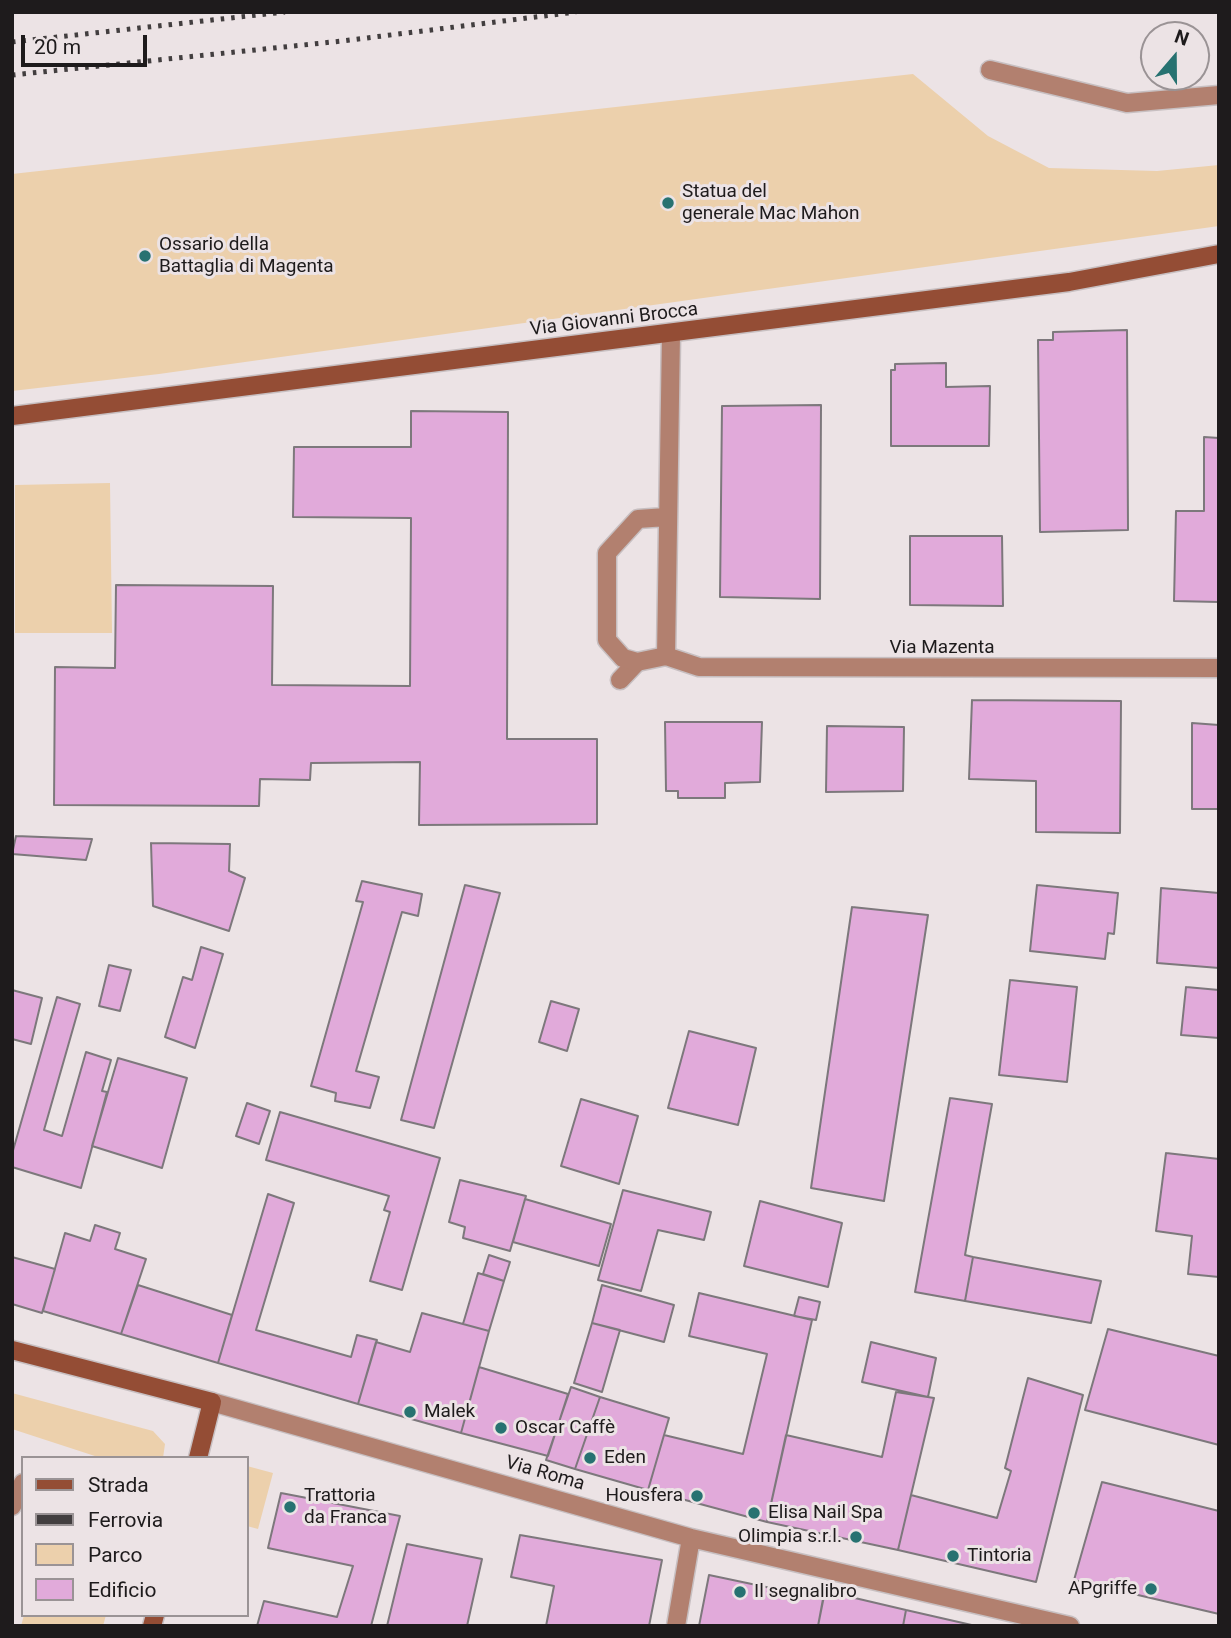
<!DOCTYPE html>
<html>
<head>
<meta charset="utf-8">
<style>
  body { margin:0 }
  #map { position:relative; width:1231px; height:1638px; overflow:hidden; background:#ece3e5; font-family:Roboto,sans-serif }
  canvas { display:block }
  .frame { position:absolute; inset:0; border:14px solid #1e1b1c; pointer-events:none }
  .legend { position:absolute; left:21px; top:1456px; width:228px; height:161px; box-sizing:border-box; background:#ece3e5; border:2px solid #9a9395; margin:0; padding:9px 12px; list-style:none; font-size:21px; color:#1e1b1c }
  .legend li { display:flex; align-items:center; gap:14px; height:35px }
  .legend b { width:35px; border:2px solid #9a9395 }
  .north { position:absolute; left:1140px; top:21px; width:70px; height:70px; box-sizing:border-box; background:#ece3e5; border:2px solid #9a9395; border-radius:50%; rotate:20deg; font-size:19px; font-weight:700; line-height:28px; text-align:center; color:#1e1b1c }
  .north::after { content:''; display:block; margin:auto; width:24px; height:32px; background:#277271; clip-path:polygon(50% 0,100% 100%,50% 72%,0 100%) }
  .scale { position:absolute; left:21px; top:35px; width:126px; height:32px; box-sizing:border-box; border:4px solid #1e1b1c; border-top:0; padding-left:9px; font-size:21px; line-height:24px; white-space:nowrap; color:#1e1b1c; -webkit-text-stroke:5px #ece3e5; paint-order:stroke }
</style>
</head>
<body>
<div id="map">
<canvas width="1231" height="1638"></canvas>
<div class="frame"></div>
<ul class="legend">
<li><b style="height:9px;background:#944d35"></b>Strada</li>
<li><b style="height:9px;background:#423e3f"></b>Ferrovia</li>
<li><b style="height:19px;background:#ecd0ac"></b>Parco</li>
<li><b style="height:19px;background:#e1aada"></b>Edificio</li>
</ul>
<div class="north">N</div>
<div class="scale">20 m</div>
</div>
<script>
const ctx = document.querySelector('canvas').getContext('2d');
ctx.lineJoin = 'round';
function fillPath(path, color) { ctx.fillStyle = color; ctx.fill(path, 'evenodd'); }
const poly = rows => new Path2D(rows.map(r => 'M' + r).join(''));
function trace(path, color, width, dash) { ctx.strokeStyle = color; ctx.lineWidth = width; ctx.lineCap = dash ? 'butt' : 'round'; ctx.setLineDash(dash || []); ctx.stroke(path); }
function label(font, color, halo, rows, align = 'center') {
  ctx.font = font + ' Roboto,sans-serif'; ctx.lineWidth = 6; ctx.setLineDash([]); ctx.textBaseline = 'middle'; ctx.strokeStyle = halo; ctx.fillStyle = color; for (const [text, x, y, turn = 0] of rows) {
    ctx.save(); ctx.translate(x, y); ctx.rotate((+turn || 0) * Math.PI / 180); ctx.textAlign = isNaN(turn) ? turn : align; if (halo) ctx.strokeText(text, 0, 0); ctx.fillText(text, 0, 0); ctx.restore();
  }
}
fillPath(poly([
  [913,74,988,136,1049,168,1157,171,1219,165,1219,226,159,374,12,391,12,174],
  [110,483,112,633,15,633,15,485],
  [12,1393,153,1431,165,1444,163,1458,101,1458,12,1429],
  [247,1466,273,1473,258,1529,247,1526],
  [24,1615,106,1615,103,1626,21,1626]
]), '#ecd0ac');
const building = poly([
  [1127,330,1128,530,1040,532,1038,340,1053,340,1053,332,1127,330],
  [946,363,946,387,990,386,989,446,891,446,891,370,895,370,895,364,946,363],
  [821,405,820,599,720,597,722,406,821,405],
  [411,411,508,412,507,739,597,739,597,824,419,825,420,762,311,763,310,780,260,779,259,806,54,805,55,667,115,668,116,585,273,586,272,685,410,686,411,518,293,517,294,447,411,447,411,411],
  [1204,437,1219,438,1219,602,1174,601,1176,511,1204,511,1204,437],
  [910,536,1002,536,1003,606,910,605,910,536],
  [972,700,1121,701,1120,833,1036,832,1036,781,969,779,972,700],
  [665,722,762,722,760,782,725,783,725,798,678,798,678,791,666,791,665,722],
  [1192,723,1219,725,1219,809,1192,809,1192,723],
  [827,726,904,727,903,791,826,792,827,726],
  [16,836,92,839,86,860,12,854,16,836],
  [151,843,230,844,229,871,245,878,229,931,153,906,151,843],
  [362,881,422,894,418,916,402,912,356,1071,379,1077,370,1108,335,1101,336,1093,311,1086,363,902,356,901,362,881],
  [465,885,500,893,434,1128,401,1120,465,885],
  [1037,885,1118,893,1114,934,1108,933,1105,959,1030,951,1037,885],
  [1161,888,1219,893,1219,968,1157,963,1161,888],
  [852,907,928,915,884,1201,811,1188,852,907],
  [201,947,223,954,195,1048,165,1037,183,977,192,980,201,947],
  [109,965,131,970,120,1011,99,1006,109,965],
  [1010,980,1077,987,1067,1082,999,1075,1010,980],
  [1186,987,1219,990,1219,1038,1181,1035,1186,987],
  [12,990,42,998,31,1044,12,1039,12,990],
  [57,997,80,1004,44,1130,62,1136,86,1052,111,1060,102,1091,107,1092,81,1188,12,1167,12,1154,57,997],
  [551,1001,579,1009,567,1051,539,1042,551,1001],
  [689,1031,756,1048,738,1125,668,1108,689,1031],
  [118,1058,187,1078,162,1168,92,1146,118,1058],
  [950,1098,992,1104,965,1255,973,1257,965,1301,915,1292,950,1098],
  [581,1099,638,1116,619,1184,561,1166,581,1099],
  [247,1103,270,1111,259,1144,236,1136,247,1103],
  [280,1112,440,1158,402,1290,370,1281,390,1212,384,1210,389,1196,266,1160,280,1112],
  [1166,1153,1219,1159,1219,1277,1188,1274,1192,1236,1156,1231,1166,1153],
  [460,1180,526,1196,510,1251,463,1238,465,1227,449,1222,460,1180],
  [623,1190,711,1212,704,1240,658,1230,641,1291,598,1280,623,1190],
  [268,1194,294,1203,256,1330,351,1357,357,1335,377,1340,358,1404,218,1363,268,1194],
  [525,1199,611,1224,599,1266,513,1242,525,1199],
  [760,1201,842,1223,828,1287,744,1266,760,1201],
  [95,1225,120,1233,115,1249,146,1259,121,1334,43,1311,65,1233,90,1241,95,1225],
  [489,1255,510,1262,504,1281,483,1274,489,1255],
  [12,1257,55,1269,42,1313,12,1304,12,1257],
  [973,1257,1101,1281,1091,1323,965,1301,973,1257],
  [478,1273,504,1281,489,1331,463,1324,478,1273],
  [138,1285,232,1315,218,1363,121,1334,138,1285],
  [602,1285,674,1305,664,1342,592,1323,602,1285],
  [699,1293,812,1320,767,1522,648,1490,664,1435,743,1454,767,1354,689,1336,699,1293],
  [799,1297,820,1302,816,1320,794,1316,799,1297],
  [422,1313,489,1331,461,1433,358,1404,376,1342,410,1352,422,1313],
  [592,1323,620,1330,602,1392,574,1383,592,1323],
  [1108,1329,1219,1356,1219,1445,1085,1410,1108,1329],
  [871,1342,936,1358,928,1397,862,1382,871,1342],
  [479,1367,568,1394,548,1456,461,1433,479,1367],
  [1028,1378,1083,1395,1036,1582,898,1550,911,1495,997,1518,1011,1471,1005,1468,1028,1378],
  [571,1387,600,1397,575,1469,546,1460,571,1387],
  [896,1392,934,1398,898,1550,767,1522,786,1435,882,1457,896,1392],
  [600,1397,669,1418,648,1490,575,1469,600,1397],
  [1102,1482,1219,1511,1219,1614,1074,1580,1102,1482],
  [281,1493,400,1516,371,1626,257,1626,264,1601,337,1617,353,1566,268,1548,281,1493],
  [520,1535,662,1560,649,1626,546,1626,554,1586,511,1577,520,1535],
  [407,1544,482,1559,467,1626,387,1626,407,1544],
  [709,1575,823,1599,818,1626,699,1626,709,1575],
  [825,1591,906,1610,903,1626,818,1626,825,1591],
  [906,1610,976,1626,903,1626,906,1610]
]);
fillPath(building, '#e1aada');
trace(building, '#7d787c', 2);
const lane = poly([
  [990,70,1127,103,1219,95],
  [620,680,637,662]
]);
const street = poly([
  [666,517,638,519,607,553,607,640,623,658,637,662,666,656,699,667,1219,668],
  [666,656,671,334],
  [212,1402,691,1538,1070,1626],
  [12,1506,23,1483],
  [676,1626,691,1538]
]);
const secondary = poly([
  [12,416,1069,282,1219,254],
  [12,1350,212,1402,198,1458],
  [152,1626,155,1615]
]);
trace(lane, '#c7bfc1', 21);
trace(street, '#c7bfc1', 21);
trace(secondary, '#c7bfc1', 21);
trace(lane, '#b2806f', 18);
trace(street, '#b2806f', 18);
trace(secondary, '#944d35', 18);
trace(poly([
  [12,42,285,12],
  [12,75,342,41,576,12]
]), '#423e3f', 5, [3.5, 7]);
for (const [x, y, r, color] of [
  [668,203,7,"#277271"],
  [145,256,7,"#277271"],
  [410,1412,7,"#277271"],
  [501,1428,7,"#277271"],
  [590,1458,7,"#277271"],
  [697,1496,7,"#277271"],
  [290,1507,7,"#277271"],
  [754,1513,7,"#277271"],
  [856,1537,7,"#277271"],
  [953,1556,7,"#277271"],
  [1151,1589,7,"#277271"],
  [740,1592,7,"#277271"]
]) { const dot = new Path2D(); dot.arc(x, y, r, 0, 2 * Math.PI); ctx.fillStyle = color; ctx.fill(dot); trace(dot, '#ece3e5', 2.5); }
label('19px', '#1e1b1c', '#ece3e5', [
  ["Statua del",682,192],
  ["generale Mac Mahon",682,214],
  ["Ossario della",159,245],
  ["Battaglia di Magenta",159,267],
  ["Malek",424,1412],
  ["Oscar Caffè",515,1428],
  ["Eden",604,1458],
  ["Trattoria",304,1496],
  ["da Franca",304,1518],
  ["Housfera",683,1496,"right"],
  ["Elisa Nail Spa",768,1513],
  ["Olimpia s.r.l.",842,1537,"right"],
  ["Tintoria",967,1556],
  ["APgriffe",1137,1589,"right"],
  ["Il segnalibro",754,1592]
], 'left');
label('19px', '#1e1b1c', '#ece3e5', [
  ["Via Giovanni Brocca",614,320,-7],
  ["Via Mazenta",942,648],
  ["Via Roma",545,1474,16]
]);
</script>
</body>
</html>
